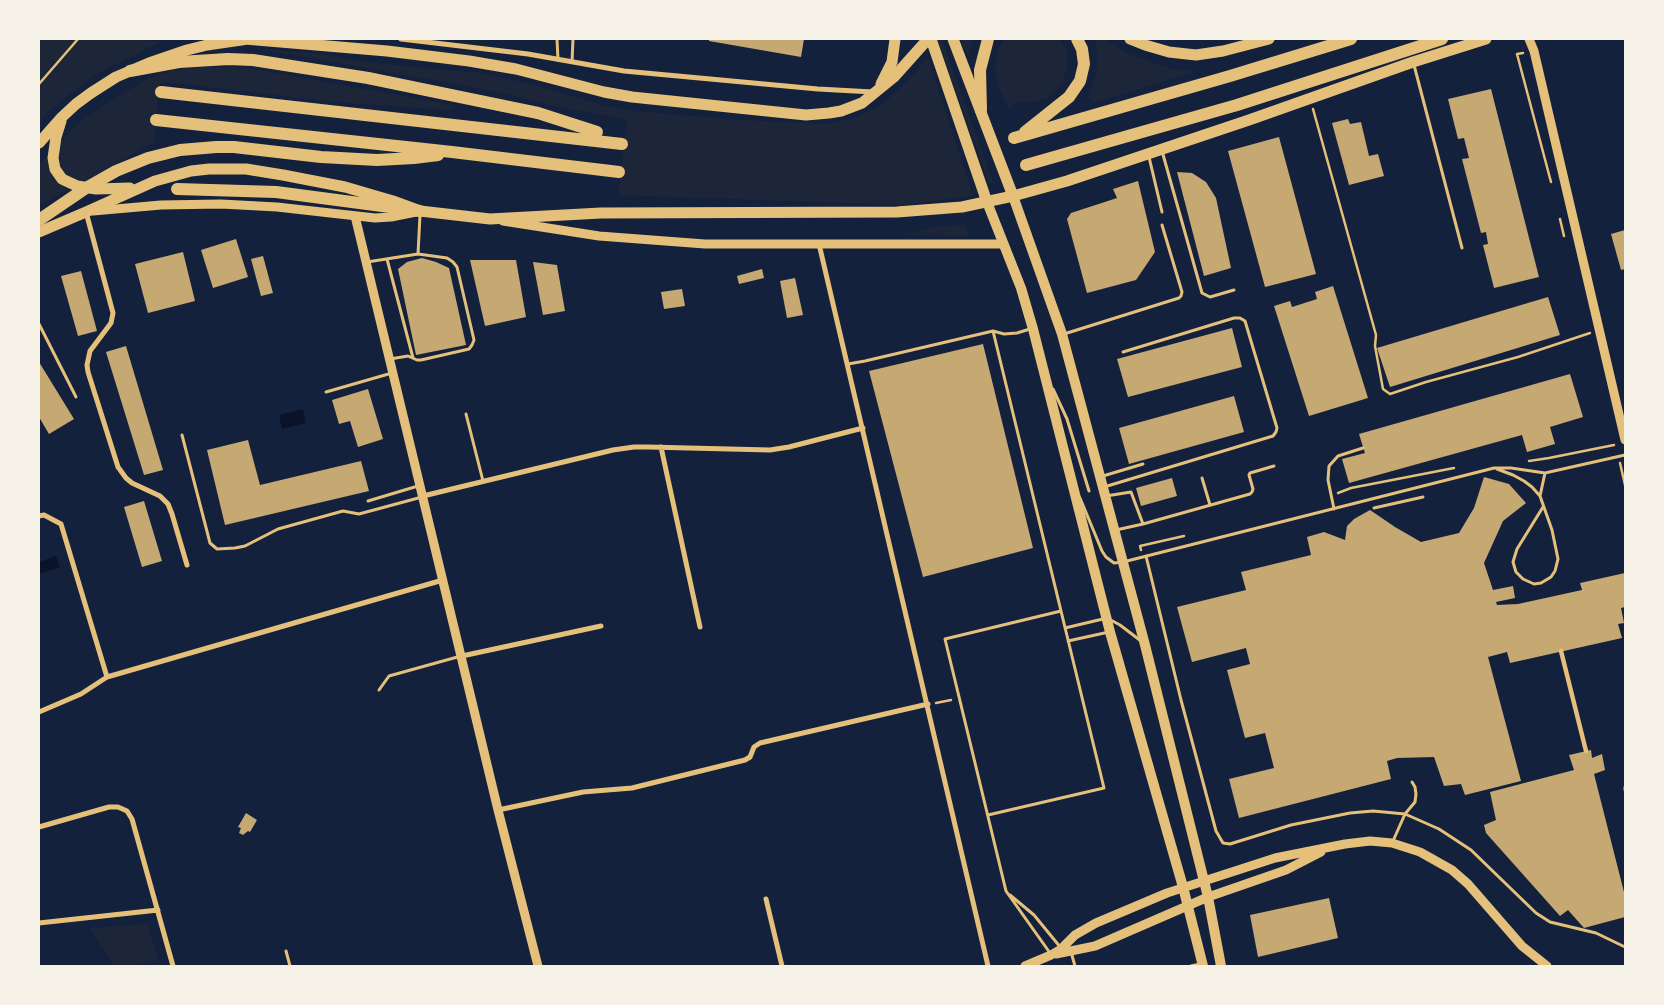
<!DOCTYPE html>
<html>
<head>
<meta charset="utf-8">
<style>
  body { margin:0 }
  #map { position:relative; width:1664px; height:1005px; overflow:hidden; background:#14213d; font-family:Rubik,sans-serif }
  canvas { display:block }
  .frame { position:absolute; inset:0; border:40px solid #f6f1e7; pointer-events:none }
</style>
</head>
<body>
<div id="map">
<canvas width="1664" height="1005"></canvas>
<div class="frame"></div>
</div>
<script>
const ctx = document.querySelector('canvas').getContext('2d');
ctx.lineJoin = 'round';
function fillPath(path, color) { ctx.fillStyle = color; ctx.fill(path, 'evenodd'); }
const poly = rows => new Path2D(rows.map(r => 'M' + r).join(''));
function trace(path, color, width, dash) { ctx.strokeStyle = color; ctx.lineWidth = width; ctx.lineCap = dash ? 'butt' : 'round'; ctx.setLineDash(dash || []); ctx.stroke(path); }
fillPath(poly([
  [39,39,132,39,161,42,96,74,49,111,39,123],
  [937,39,942,39,993,182,989,183],
  [961,39,973,39,968,56,963,46],
  [1004,39,1060,39,1067,52,1067,69,1062,84,1047,98,1030,103,1020,101,1009,109,999,88,995,69,997,53],
  [1094,39,1105,39,1126,53,1171,69,1198,71,1094,103,1088,97,1097,70,1097,50],
  [254,48,330,55,362,62,481,73,535,85,602,105,634,111,742,120,827,124,855,118,882,105,912,76,928,57,973,196,903,205,618,195,627,119,567,109,488,90],
  [203,67,255,69,453,105,454,108,451,110,333,102,166,82,159,85,154,142,39,206,39,164,83,119,148,78,170,71],
  [965,224,970,236,904,235,932,227],
  [147,924,159,962,121,966,115,966,89,928]
]), '#1d2539');
fillPath(poly([
  [303,409,306,423,282,429,279,415],
  [56,556,60,567,39,574,39,562]
]), '#0b132b');
fillPath(poly([
  [709,39,804,39,801,57,709,41],
  [1491,89,1539,277,1494,288,1483,245,1488,244,1486,232,1481,233,1462,159,1469,158,1464,138,1458,139,1448,99],
  [1348,119,1350,124,1361,122,1369,156,1378,154,1384,176,1349,185,1332,123],
  [1279,137,1316,274,1265,287,1228,151],
  [1177,172,1192,173,1206,182,1216,198,1231,268,1204,276],
  [1138,181,1155,252,1136,280,1087,293,1067,219,1071,213,1117,198,1113,189],
  [1625,230,1625,269,1621,270,1611,234],
  [236,239,248,277,213,288,201,250],
  [183,252,195,301,148,313,135,264],
  [263,256,273,293,261,296,251,259],
  [422,258,436,262,449,268,466,345,416,355,398,269,407,262],
  [470,260,516,260,526,317,485,326],
  [533,262,557,265,565,311,543,315],
  [762,269,764,278,739,284,737,276],
  [81,271,97,331,78,336,61,276],
  [795,278,803,315,787,318,780,281],
  [1333,286,1368,398,1309,416,1274,306,1290,301,1292,307,1317,299,1315,292],
  [682,289,685,306,664,309,661,292],
  [1548,297,1560,335,1390,387,1377,348],
  [1232,328,1242,367,1128,397,1117,359],
  [983,344,1033,548,923,577,869,371],
  [126,346,163,470,144,475,106,352],
  [39,362,74,419,49,434,39,417],
  [1570,374,1583,417,1550,427,1555,444,1527,452,1522,435,1349,483,1342,459,1365,453,1359,434],
  [368,389,383,439,358,447,350,421,339,424,332,400],
  [1234,396,1244,432,1129,464,1119,428],
  [248,440,260,485,361,461,369,491,225,525,207,450],
  [1484,477,1509,484,1526,503,1503,521,1484,563,1493,590,1513,586,1515,598,1496,602,1497,605,1518,604,1582,590,1580,583,1625,573,1625,607,1621,608,1624,623,1618,624,1622,638,1510,663,1507,652,1488,657,1521,781,1465,795,1461,784,1444,786,1434,757,1397,758,1387,761,1391,779,1239,818,1229,779,1274,768,1265,733,1245,738,1227,670,1250,664,1246,648,1192,662,1177,607,1246,590,1241,572,1311,555,1307,537,1324,532,1345,540,1347,526,1354,519,1370,510,1395,527,1421,542,1459,533,1474,508],
  [1172,478,1177,496,1141,506,1136,488],
  [144,501,162,561,142,567,124,507],
  [1591,750,1592,758,1602,754,1605,770,1594,774,1625,896,1625,917,1584,928,1568,910,1560,916,1486,833,1484,825,1496,820,1490,792,1574,770,1569,755],
  [246,813,257,820,250,832,248,831,243,835,239,833,241,828,238,827],
  [1329,898,1338,938,1258,957,1250,915]
]), '#c6a872');
trace(poly([
  [1523,53,1517,54,1551,182],
  [39,84,78,39],
  [1313,109,1376,335,1375,346,1383,389,1390,394,1426,382,1518,357,1590,333],
  [1560,219,1564,236],
  [1529,461,1549,458,1614,445],
  [1620,463,1625,485],
  [1338,493,1351,488,1454,468],
  [1141,550,1140,546,1184,536],
  [936,703,951,700]
]), '#e5c07b', 2.5);
trace(poly([
  [557,39,558,60],
  [572,62,573,39],
  [1414,65,1462,248],
  [1162,151,1202,293,1210,297,1234,290],
  [1149,157,1162,212],
  [418,254,420,215],
  [387,259,413,358],
  [367,262,418,254,447,258,453,262,457,267,474,340,472,345,469,349,421,360,417,360,408,356,390,359],
  [39,324,76,397],
  [993,331,1004,334,1017,333,1030,329],
  [1064,334,1179,298,1181,296,1182,292,1162,225],
  [848,364,865,361,993,331,1104,788,988,815],
  [1053,389,1067,419,1089,491],
  [326,392,392,373],
  [466,414,483,481],
  [182,435,210,543,217,549,235,548,245,546,278,529,343,511,359,514,422,497],
  [1497,469,1513,475,1524,481,1532,487,1540,496],
  [1103,476,1143,464],
  [1202,478,1210,505],
  [1104,487,1273,436,1276,432,1277,428,1245,321,1240,318,1234,318,1123,352],
  [1106,496,1131,492,1143,524],
  [1080,498,1102,551,1106,557,1114,563,1123,562,1494,468,1511,468,1545,473,1625,455],
  [368,501,418,486],
  [1543,507,1517,549,1513,562,1516,572,1523,579,1534,584,1541,583,1551,577,1555,571,1558,559,1552,530,1540,496,1545,473],
  [1374,508,1423,497],
  [1334,509,1328,480,1329,466,1338,456,1363,448],
  [1116,530,1143,524,1250,494,1252,492,1253,489,1249,475,1250,473,1274,466],
  [1146,556,1181,700,1216,831,1223,843,1230,844,1291,825,1350,813,1373,811,1405,814,1439,829,1471,850,1536,913,1550,922,1596,933,1625,947],
  [1065,628,1107,618,1120,625,1141,641],
  [1068,641,1109,632],
  [379,690,389,676,461,656],
  [1625,787,1625,790],
  [1393,841,1405,814,1415,802,1416,794,1415,787,1412,782],
  [1010,895,1034,915,1061,948],
  [286,951,290,966],
  [1071,952,1075,966],
  [1050,953,1006,891,945,639,1061,611],
  [1191,966,1200,964]
]), '#e5c07b', 3);
trace(poly([
  [1561,651,1586,751]
]), '#e5c07b', 4.5);
trace(poly([
  [401,39,528,54,624,71,818,89,873,92],
  [86,212,113,313,111,323,90,351,87,365,88,372,118,467,126,478,132,483,160,496,168,504,172,514,187,565],
  [819,244,988,966],
  [661,447,700,627],
  [423,496,613,450,634,447,648,447,770,450,789,447,863,428],
  [39,516,44,515,61,524,107,677],
  [462,656,601,626],
  [39,712,81,694,107,677,443,580],
  [498,810,583,792,632,788,745,760,750,757,754,747,760,743,928,704],
  [39,827,109,807,118,807,127,811,132,819,173,966],
  [766,899,782,966],
  [39,923,158,910]
]), '#e5c07b', 5);
trace(poly([
  [1529,39,1534,51,1625,440],
  [93,211,161,205,221,204,277,207,375,218,391,217,416,212],
  [355,216,498,810,538,966],
  [503,221,599,236,705,244,1003,244],
  [1056,954,1095,946,1208,897,1286,870,1321,852],
  [1025,966,1051,955,1061,949,1075,935,1096,923,1167,893,1275,858,1345,844,1370,841,1392,843,1420,852,1452,870,1468,884,1522,946,1547,966]
]), '#e5c07b', 9);
trace(poly([
  [1013,196,1062,334,1145,645,1208,897,1221,966],
  [987,202,1021,288,1033,329,1110,632,1183,887,1203,966]
]), '#e5c07b', 10);
trace(poly([
  [245,39,387,51,469,61,516,69,604,92,632,97,806,115,829,113,841,111,862,103,894,77,928,39],
  [931,39,987,202],
  [953,39,1013,196],
  [1130,39,1145,45,1169,52,1196,55,1223,51,1269,39],
  [881,84,892,62,895,39],
  [61,121,56,137,53,158,55,169,62,179,77,186,96,189,130,188],
  [39,143,62,117,76,104,91,93,116,77,149,63,187,50,207,45,248,39],
  [39,232,86,212,155,181,191,171,209,169,246,169,283,175,345,187,393,201,420,211,490,219,601,213,897,212,962,207,1013,196,1067,181,1249,120,1413,62,1486,39]
]), '#e5c07b', 11);
trace(poly([
  [130,71,179,62,228,59,253,60,368,78,538,113,597,132],
  [161,92,622,144],
  [981,110,980,70,988,39],
  [156,120,452,152,619,172],
  [1025,132,1069,97,1080,81,1084,64,1082,49,1077,39],
  [1014,138,1230,76,1351,39],
  [1026,165,1237,105,1442,39],
  [177,189,276,192,420,211],
  [39,220,86,188,116,171,148,158,180,150,216,147,234,147,321,157,377,160,414,158,438,155]
]), '#e5c07b', 12);
</script>
</body>
</html>
